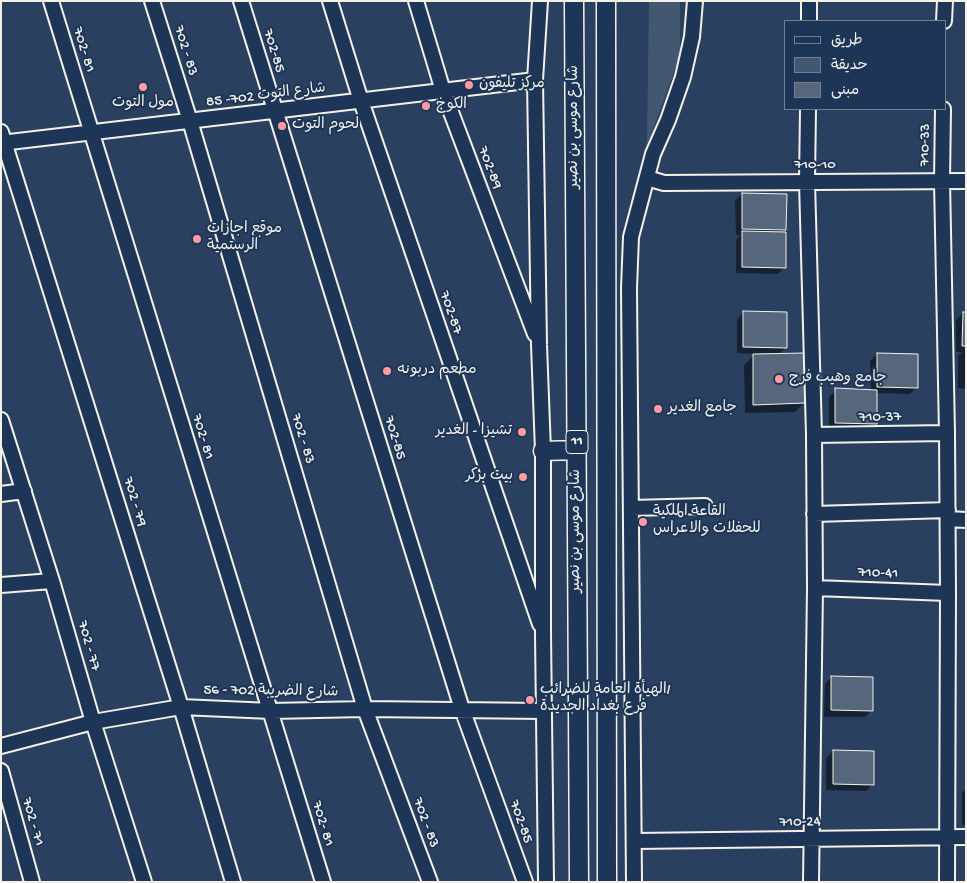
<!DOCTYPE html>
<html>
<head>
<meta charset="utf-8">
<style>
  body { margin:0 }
  #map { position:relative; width:967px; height:883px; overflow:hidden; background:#2a4060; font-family:"Gochi Hand","Playpen Sans Arabic",sans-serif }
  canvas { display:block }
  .frame { position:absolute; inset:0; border:2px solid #f4f1e8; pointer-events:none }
  .legend { position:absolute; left:784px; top:20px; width:162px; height:90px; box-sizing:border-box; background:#1d3557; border:1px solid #738091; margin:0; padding:6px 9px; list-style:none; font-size:15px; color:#f4f1e8 }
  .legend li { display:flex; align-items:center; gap:10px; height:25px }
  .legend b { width:25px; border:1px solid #738091 }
</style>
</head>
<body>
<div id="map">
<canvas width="967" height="883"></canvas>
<div class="frame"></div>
<ul class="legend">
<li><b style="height:6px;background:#1d3557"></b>طريق</li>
<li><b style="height:14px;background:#445771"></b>حديقة</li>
<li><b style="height:14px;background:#56677d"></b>مبنى</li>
</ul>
</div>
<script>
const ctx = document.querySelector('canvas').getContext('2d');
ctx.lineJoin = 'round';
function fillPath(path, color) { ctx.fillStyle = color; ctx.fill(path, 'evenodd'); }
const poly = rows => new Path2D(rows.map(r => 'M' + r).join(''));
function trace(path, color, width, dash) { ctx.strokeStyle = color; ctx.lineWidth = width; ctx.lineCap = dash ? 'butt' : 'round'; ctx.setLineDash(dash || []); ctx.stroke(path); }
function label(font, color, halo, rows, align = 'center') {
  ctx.font = font + ' "Gochi Hand","Playpen Sans Arabic",sans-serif'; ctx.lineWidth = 4; ctx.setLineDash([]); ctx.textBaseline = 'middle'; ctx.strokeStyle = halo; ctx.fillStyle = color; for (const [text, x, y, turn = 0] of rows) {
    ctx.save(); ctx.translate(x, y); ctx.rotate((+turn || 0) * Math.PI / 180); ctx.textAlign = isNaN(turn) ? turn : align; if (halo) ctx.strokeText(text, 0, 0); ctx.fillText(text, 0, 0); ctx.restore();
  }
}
fillPath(poly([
  [649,1,680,1,680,56,647,145]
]), '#445771');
fillPath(poly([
  [742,194,785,229,781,233,785,267,778,274,736,273,736,240,740,235,736,235,735,201],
  [744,312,786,347,779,355,804,403,795,412,745,413,744,365,755,354,737,353,737,319],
  [963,313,966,313,966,389,958,388,958,356,962,352,956,352,956,320],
  [877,354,917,387,910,394,875,393,876,423,869,430,829,429,829,397,836,390,871,391,870,361],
  [831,677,872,710,865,717,824,717,825,684],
  [833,751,873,784,866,791,826,790,826,758],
  [966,789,966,825,962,825,962,793]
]), '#0007');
const building = poly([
  [742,193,787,194,786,230,742,229,742,193],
  [742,231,786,232,786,268,742,267,742,231],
  [743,311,787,312,787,348,743,347,743,311],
  [963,312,966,312,966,346,962,346,963,312],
  [805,353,805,403,753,405,753,354,805,353],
  [877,353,918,354,918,388,877,387,877,353],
  [835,388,877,390,877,424,835,423,835,388],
  [831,676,873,677,873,711,831,710,831,676],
  [833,750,874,751,874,785,833,784,833,750]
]);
fillPath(building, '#56677d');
trace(building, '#f4f1e8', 1);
const minor = poly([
  [51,1,323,882],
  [152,1,190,121,365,709,430,882],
  [241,1,462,709,525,882],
  [330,1,361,101,540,624],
  [416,1,443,91,535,334],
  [540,1,535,80,539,345,543,451,543,634,546,882],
  [809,21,809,1],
  [944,21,945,1],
  [808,109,807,182,814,435,947,433,942,181,943,109],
  [1,132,181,707,233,882],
  [1,143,535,80],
  [647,178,664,183,966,181],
  [1,420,52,581,93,722,144,882],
  [947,433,948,593],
  [814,435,815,588],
  [1,494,24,491],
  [632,508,705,506],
  [814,514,948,510],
  [948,519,966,520],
  [1,585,52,581],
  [1,746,93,722,181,707,271,711,365,709,544,711],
  [1,771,32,882],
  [634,841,966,837],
  [634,882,629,288,631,237,653,154,668,120,683,77,692,37,695,1],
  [811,882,815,588,948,593,947,882]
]);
const major = poly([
  [574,1,579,882],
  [606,1,607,882],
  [543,451,577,450]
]);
trace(minor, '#f4f1e8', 18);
trace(major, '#f4f1e8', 21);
trace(minor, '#1d3557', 14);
trace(major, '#1d3557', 18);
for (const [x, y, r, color] of [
  [469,85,5,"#ff9aa2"],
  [143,87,5,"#ff9aa2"],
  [426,106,5,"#ff9aa2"],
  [282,126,5,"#ff9aa2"],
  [197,239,5,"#ff9aa2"],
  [387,371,5,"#ff9aa2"],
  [779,379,5,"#ff9aa2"],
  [658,409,5,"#ff9aa2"],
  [522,432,5,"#ff9aa2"],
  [523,477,5,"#ff9aa2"],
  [643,522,5,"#ff9aa2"],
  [530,700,5,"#ff9aa2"]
]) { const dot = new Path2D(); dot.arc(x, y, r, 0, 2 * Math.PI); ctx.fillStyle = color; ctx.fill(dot); trace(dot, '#1d3557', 2); }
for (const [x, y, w] of [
  [577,442,22]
]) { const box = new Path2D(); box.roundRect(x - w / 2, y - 11.5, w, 23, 4); ctx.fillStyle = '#1d3557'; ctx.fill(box); trace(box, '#f4f1e8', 1); }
label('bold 14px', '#f4f1e8', null, [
  ["11",577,442]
]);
label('15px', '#f4f1e8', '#1d3557', [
  ["702- 81",83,50,73],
  ["702 - 83",185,51,73],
  ["702-85",273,51,73],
  ["شارع التوت 702- 85",266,96,-7],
  ["شارع موسى بن نصير",575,127,-90],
  ["710-33",926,145,-89],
  ["710-10",815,166],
  ["702-89",489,168,69],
  ["702-87",450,313,71],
  ["710-37",880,418,-1],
  ["702- 81",202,437,73],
  ["702-85",394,438,73],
  ["702 - 83",302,439,73],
  ["702 - 79",134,502,73],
  ["شارع موسى بن نصير",577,531,-90],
  ["710-41",878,574,2],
  ["702 - 77",88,646,74],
  ["شارع الضريبة 702 - 56",271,692,1],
  ["702 - 71",32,822,74],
  ["702-85",520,822,70],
  ["702 - 83",425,823,70],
  ["710-24",800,823,-1],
  ["702- 81",322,824,73]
]);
label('15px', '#f4f1e8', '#1d3557', [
  ["مركز تليفون",479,85],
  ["مول التوت",143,104,"center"],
  ["الكوخ",436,106],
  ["لحوم التوت",292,126],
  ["موقع اجازات",207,230],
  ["الرستمية",207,247],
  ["مطعم دربونه",397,371],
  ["جامع وهيب فرج",789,379],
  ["جامع الغدير",668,409],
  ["تشيزا - الغدير",512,432,"right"],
  ["بيت بركر",513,477,"right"],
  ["القاعة الملكية",653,513],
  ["للحفلات والاعراس",653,530],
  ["الهيأة العامة للضرائب/",540,691],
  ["فرع بغداد الجديدة",540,708]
], 'left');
</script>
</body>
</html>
